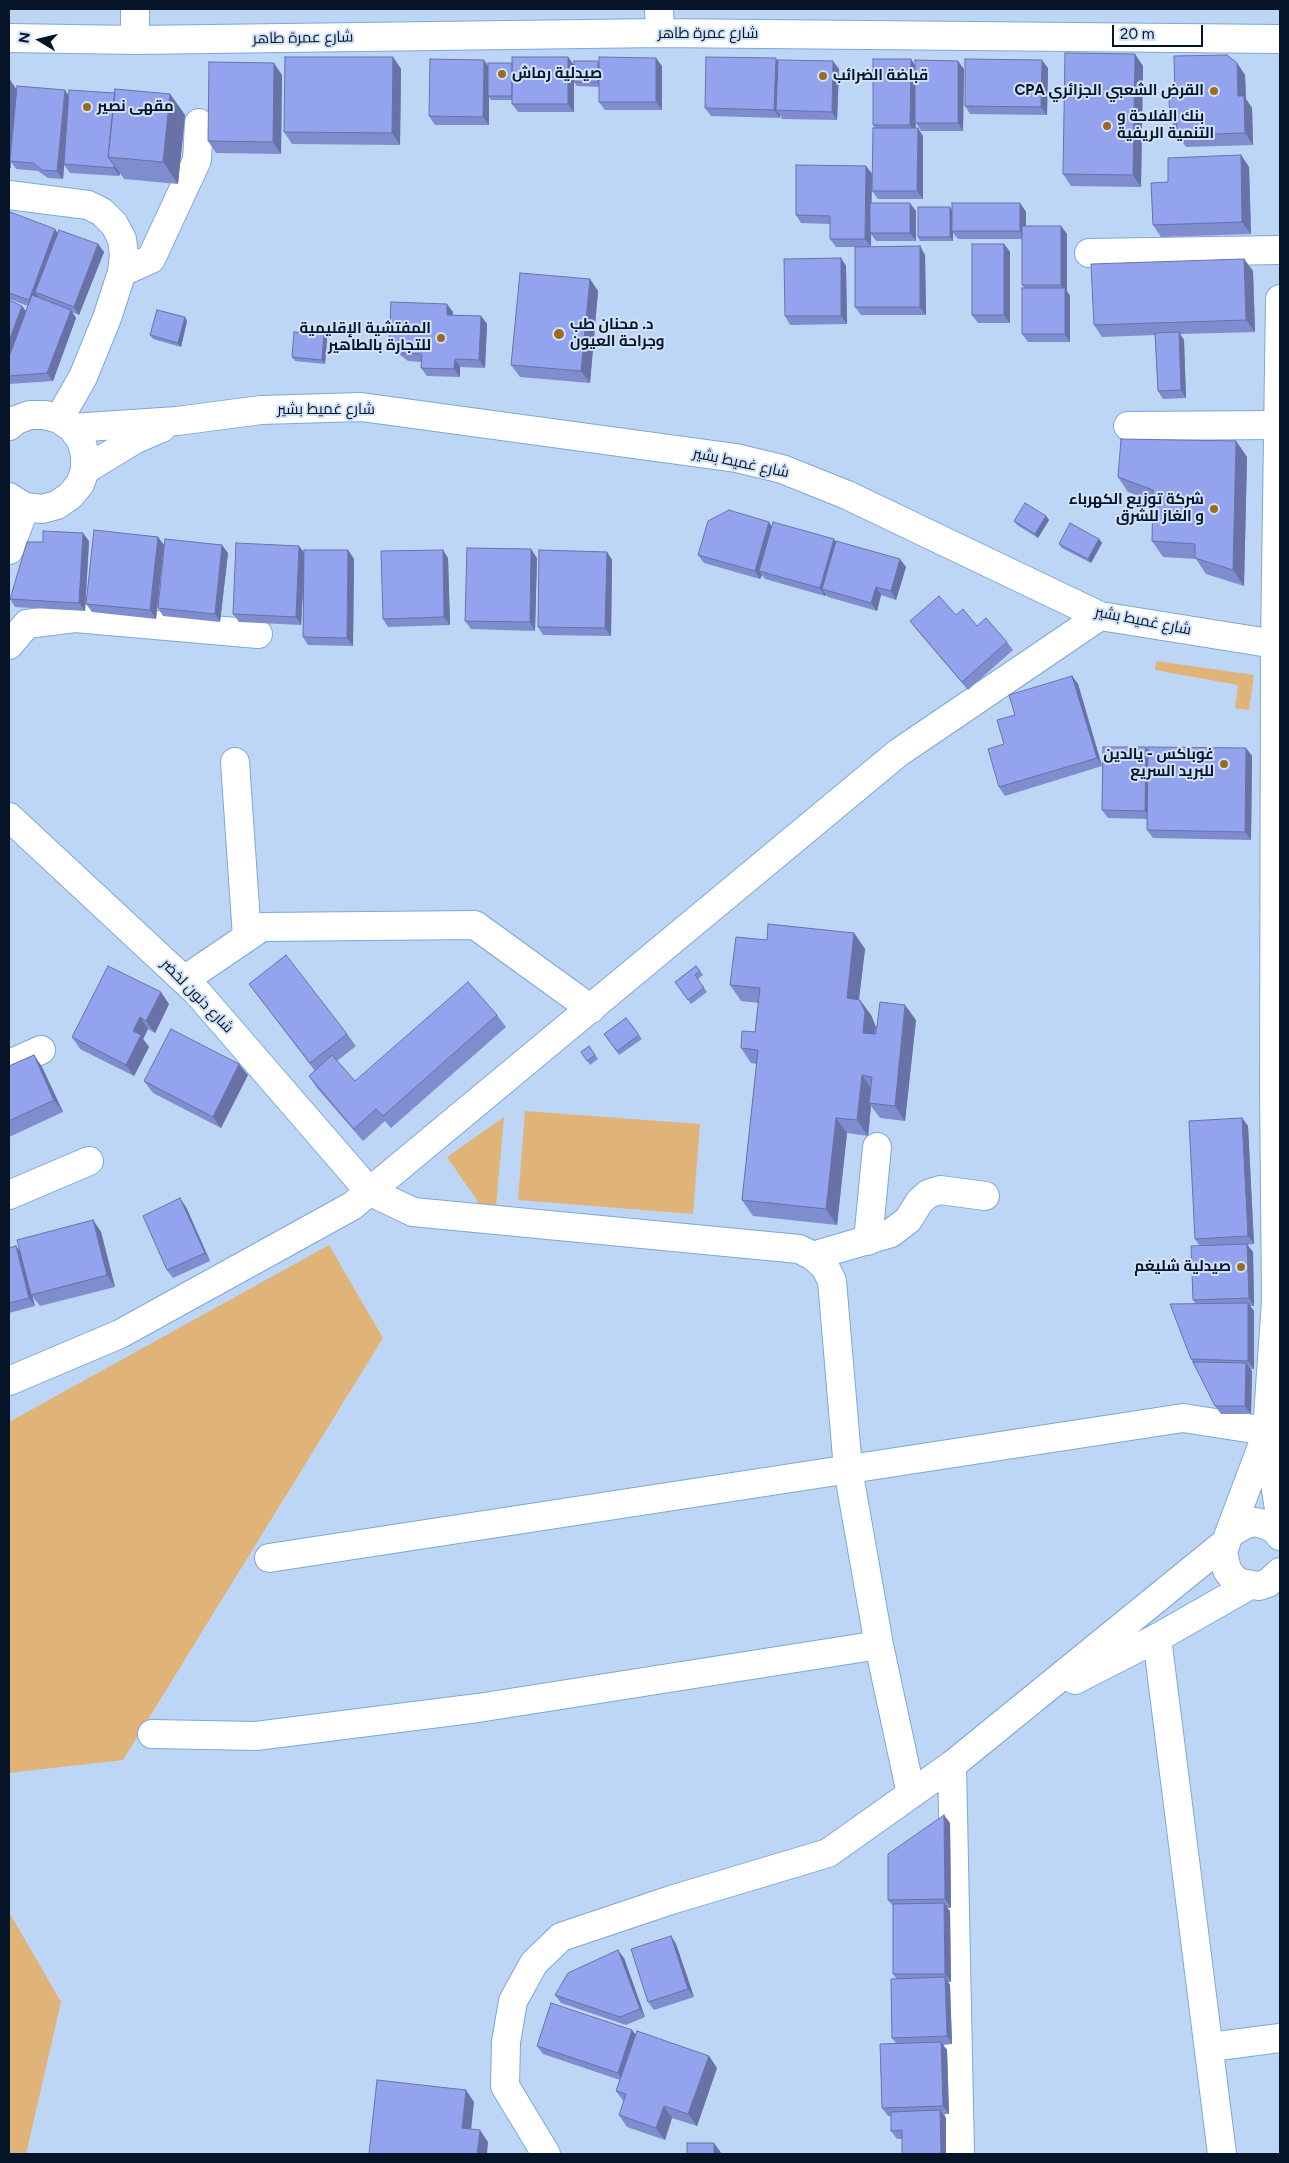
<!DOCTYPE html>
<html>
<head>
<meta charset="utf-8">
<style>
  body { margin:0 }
  #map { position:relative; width:1289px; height:2163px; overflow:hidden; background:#bdd6f6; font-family:Figtree,sans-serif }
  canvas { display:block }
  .frame { position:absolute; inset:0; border:10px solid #051427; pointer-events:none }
  .north { position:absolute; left:15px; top:15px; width:50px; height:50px; -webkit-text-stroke:4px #d1e2f8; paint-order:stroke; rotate:279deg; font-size:14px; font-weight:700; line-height:20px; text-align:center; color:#051427 }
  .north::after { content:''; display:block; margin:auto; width:18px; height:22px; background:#051427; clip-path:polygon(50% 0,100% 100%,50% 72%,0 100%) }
  .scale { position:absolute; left:1112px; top:25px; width:91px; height:22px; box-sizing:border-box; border:2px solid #051427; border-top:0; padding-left:6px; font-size:15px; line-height:18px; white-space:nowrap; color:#051427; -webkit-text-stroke:4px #d1e2f8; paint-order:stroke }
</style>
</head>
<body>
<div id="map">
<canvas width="1289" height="2163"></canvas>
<div class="frame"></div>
<div class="north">N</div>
<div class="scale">20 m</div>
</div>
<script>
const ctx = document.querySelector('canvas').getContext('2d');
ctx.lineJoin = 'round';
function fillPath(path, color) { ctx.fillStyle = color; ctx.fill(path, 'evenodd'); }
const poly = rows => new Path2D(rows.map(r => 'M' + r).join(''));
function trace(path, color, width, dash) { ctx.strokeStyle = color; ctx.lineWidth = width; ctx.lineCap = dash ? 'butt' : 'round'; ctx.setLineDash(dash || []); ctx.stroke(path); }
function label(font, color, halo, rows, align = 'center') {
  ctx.font = font + ' Figtree,Cairo,sans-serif'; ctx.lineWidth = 4; ctx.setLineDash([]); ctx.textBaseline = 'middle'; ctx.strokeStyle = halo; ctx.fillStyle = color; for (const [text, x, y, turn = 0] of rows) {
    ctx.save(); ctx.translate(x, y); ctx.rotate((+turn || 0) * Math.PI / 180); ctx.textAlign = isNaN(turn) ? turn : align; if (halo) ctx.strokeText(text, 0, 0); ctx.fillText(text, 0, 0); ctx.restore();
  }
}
fillPath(poly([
  [1156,661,1254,675,1249,710,1235,708,1238,685,1155,670],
  [525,1111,700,1124,693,1214,518,1200],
  [504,1117,496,1207,481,1206,447,1157],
  [329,1245,383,1338,123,1760,9,1773,9,1422],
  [9,1912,61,2002,26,2154,9,2154]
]), '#e0b478');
const minor = poly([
  [9,195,88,205,102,212,114,224,122,239,124,255,122,272,107,318,83,377,59,419],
  [1089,253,1280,250],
  [122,272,151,259,197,160,199,123],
  [9,426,16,420,30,415,45,415,59,419,72,428,81,440,85,455,85,470,80,484,70,496,57,505,42,509,25,507,9,497],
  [1128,426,1278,425],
  [72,428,177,421,261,410,361,407,736,458,782,469,847,495,1100,616,1275,644],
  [85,470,134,440,162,428],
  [9,550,25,507],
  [9,645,27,624,75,618,258,634],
  [235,762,247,937],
  [9,817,197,992,369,1191,413,1212,799,1249,813,1256,825,1267,832,1281,848,1469,879,1645,478,1708,256,1736,152,1734],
  [184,980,262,927,475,925,591,1009],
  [9,1064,41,1050],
  [9,1195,89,1161],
  [868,1241,877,1147],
  [813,1256,891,1233,908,1220,920,1201,928,1194,940,1190,985,1196],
  [9,1381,120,1334,352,1206,898,753,1100,616],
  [269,1558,1183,1418,1267,1431],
  [1157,1638,1222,2154],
  [879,1645,911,1794],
  [952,1765,960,2154],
  [1210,2047,1280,2038]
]);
const major = poly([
  [659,9,660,33],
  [9,38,135,40,660,33,1280,39],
  [135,40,135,9],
  [1280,299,1275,644,1274,1088,1276,1301,1267,1431,1280,1516],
  [1229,1534,1267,1433],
  [1280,1536,1275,1530,1266,1525,1256,1522,1246,1524,1229,1534,1223,1552,1227,1570,1233,1578,1241,1583,1259,1586,1268,1583,1280,1572],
  [1075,1680,1157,1638,1250,1585],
  [546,2154,505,2086,506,2042,513,2001,534,1963,561,1937,671,1900,828,1853,952,1765,1225,1543]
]);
trace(minor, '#7ea7da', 30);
trace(major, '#7ea7da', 30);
trace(minor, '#fff', 28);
trace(major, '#fff', 28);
fillPath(poly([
  [393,57,401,69,400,145,292,144,284,132],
  [568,57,574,65,599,63,662,66,662,110,605,110,599,102,599,87,577,86,574,82,574,112,518,112,512,104,512,100,491,100,489,97,489,125,435,125,429,116,484,60,488,66],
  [911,59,915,66,964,69,963,131,921,131,916,123,916,128,923,136,923,199,878,199,872,191,875,128,873,125],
  [778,62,839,69,837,120,782,119,780,115,780,118,711,116,705,108],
  [1237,63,1245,75,1246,99,1252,108,1253,145,1186,147,1177,135,1177,130,1170,120,1175,97],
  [1143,66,1141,187,1071,186,1063,174],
  [1048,68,1047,115,970,114,965,106],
  [282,75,281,154,216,153,208,141],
  [9,80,10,80,17,90,69,96,115,93,170,94,185,115,178,184,124,179,120,173,119,176,70,173,64,165,63,179,48,178,38,171,16,169,11,162,11,168,9,168],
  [1241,155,1249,167,1251,234,1161,237,1153,225,1168,182],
  [866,166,872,174,871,203,916,211,916,241,876,241,871,234,871,247,920,246,925,255,926,315,861,315,855,307,855,247,836,247,830,239,830,224,801,223,796,215],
  [1020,203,1026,212,1026,226,1061,226,1067,234,1067,291,1070,296,1070,342,1028,342,1022,334,1024,288,1022,285,1022,239,958,239,953,233,953,241,920,241,918,237,952,210],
  [9,215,58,233,98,244,104,252,79,315,72,312,76,318,53,381,9,384,9,300,22,306,26,311,28,306,9,299],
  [1004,244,1010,252,1010,323,978,323,972,315],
  [841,258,846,266,847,324,790,325,785,316],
  [1244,259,1253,271,1255,332,1180,334,1184,340,1186,398,1163,399,1158,391,1155,335,1102,337,1094,325],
  [590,279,598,291,590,383,520,377,511,365],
  [453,312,452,315,481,316,487,324,485,368,460,367,460,377,427,376,421,368,421,362,408,361,395,351,389,343],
  [187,321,181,347,153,339,150,335],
  [324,334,327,338,325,364,295,361,292,357],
  [1236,441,1247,457,1244,586,1206,574,1196,559,1163,557,1152,541,1153,501,1128,492,1118,477],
  [1046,516,1049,520,1038,538,1017,525,1014,521],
  [772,526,836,542,906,567,896,600,881,595,877,611,828,597,826,595,825,596,765,579,762,575,760,579,704,563,698,555],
  [1099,539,1102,543,1091,563,1062,548,1059,544],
  [89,541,85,611,15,607,10,599],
  [164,545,156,619,92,612,86,604],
  [299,546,304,554,348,550,354,559,353,646,308,645,303,637,304,575,301,625,239,622,233,614],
  [607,552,612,560,611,636,543,635,538,627],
  [228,553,220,622,163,616,158,608],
  [448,558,450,625,388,627,383,619],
  [537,558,535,631,471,629,465,621],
  [956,615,1007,642,1013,650,968,690,916,629,910,621],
  [1072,676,1078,684,1102,766,1146,747,1148,750,1246,748,1252,756,1251,840,1153,838,1147,830,1147,819,1108,818,1102,810,1102,766,1005,796,999,787,1004,744,1015,715],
  [854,933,865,949,859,1000,871,1015,876,1027,875,1034,916,1020,905,1121,880,1118,871,1106,868,1136,847,1133,837,1225,753,1216,742,1200,757,1064,751,1063,741,1048,755,1032,759,1003,741,1001,730,985,767,940],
  [696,966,703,975,698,979,707,992,691,1004,675,982],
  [249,984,347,1034,356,1046,337,1061,355,1081,497,1015,506,1027,391,1128,385,1121,363,1141,317,1088,309,1076,315,1071],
  [169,1004,155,1033,148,1029,143,1039,149,1047,134,1076,80,1049,72,1037],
  [626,1018,642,1039,619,1055,604,1034],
  [589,1046,598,1059,590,1065,581,1052],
  [34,1055,42,1067,63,1112,9,1137,9,1066],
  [248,1075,221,1128,153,1093,144,1081],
  [1242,1118,1248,1126,1254,1244,1247,1245,1253,1252,1254,1306,1250,1306,1254,1311,1254,1369,1250,1369,1252,1371,1251,1414,1221,1414,1215,1406,1194,1364,1191,1359,1196,1304,1193,1300,1200,1246,1195,1239],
  [186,1207,210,1261,173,1278,167,1270],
  [93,1220,101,1232,115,1287,40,1306,32,1296,35,1306,9,1313,9,1248,16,1246,21,1252],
  [950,1823,951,1908,947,1908,950,1911,951,1982,948,1982,950,1985,952,2044,943,2045,947,2050,949,2114,943,2114,946,2118,946,2154,902,2154,902,2139,897,2139,891,2131,891,2116,888,2116,882,2108,896,2043,892,2038,896,1978,893,1974,893,1906,888,1900],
  [671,1936,676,1944,694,1997,654,2010,648,2002],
  [624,1958,645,2017,626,2025,561,2003,555,1995],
  [632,2030,636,2035,709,2056,717,2068,697,2126,672,2118,665,2140,627,2127,619,2115,624,2102,616,2091,620,2080,543,2054,537,2046]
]), '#7f8ccd');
fillPath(poly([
  [1135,54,1143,66,1141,187,1133,175],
  [393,57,401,69,400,145,392,133],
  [568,57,574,65,574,112,568,104],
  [656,58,662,66,662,110,656,102],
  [776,58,781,67,776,110,780,115,780,118,774,110],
  [911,59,916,67,915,134,910,125],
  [484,60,489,68,489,125,483,117],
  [1042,60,1048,68,1047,115,1041,107],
  [598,61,601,65,601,87,598,82],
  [833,61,839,69,837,120,832,112],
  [958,61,964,69,963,131,958,123],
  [274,63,282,75,281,154,273,142],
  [1237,63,1245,75,1246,99,1252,108,1253,145,1245,133,1238,96],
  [10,80,18,92,10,161,11,162,11,168,9,166,9,94],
  [65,90,70,98,63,179,57,171],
  [170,94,185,115,178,184,163,162],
  [918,128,923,136,923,199,917,191],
  [1241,155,1249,167,1251,234,1242,222],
  [114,165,120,173,119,176,114,168],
  [866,166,872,174,871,247,865,239],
  [910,203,916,211,916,241,910,233],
  [1020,203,1026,212,1026,239,1020,231],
  [950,207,953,211,952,231,953,233,953,241,950,237],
  [1061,226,1067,234,1067,291,1070,296,1070,342,1065,334,1065,291,1061,285],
  [55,229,61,237,35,292,39,297,34,308,29,300],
  [98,244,104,252,79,315,74,307],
  [1004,244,1010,252,1010,323,1004,315],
  [920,246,925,255,926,315,920,307],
  [841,258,846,266,847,324,841,316],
  [1244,259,1253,271,1255,332,1246,320],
  [590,279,598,291,590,383,581,371],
  [447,304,453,312,452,323,447,315],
  [22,306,28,314,9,365,9,341],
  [71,310,76,318,53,381,47,373],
  [481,316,487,324,485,368,479,360],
  [185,317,187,321,181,347,178,343],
  [1179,332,1184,340,1186,398,1181,390],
  [324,334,327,338,325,364,322,360],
  [455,359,460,367,460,377,454,369],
  [1236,441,1247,457,1244,586,1233,570],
  [1046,516,1049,520,1038,538,1035,534],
  [769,522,774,530,759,571,762,575,760,579,755,571],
  [83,533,89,541,85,611,79,603],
  [158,537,164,545,156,619,150,610],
  [834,539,839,547,822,589,826,595,825,596,820,588],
  [1099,539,1102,543,1091,563,1088,559],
  [222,545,228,553,220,622,215,614],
  [299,546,305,554,301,625,296,617],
  [531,549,537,558,535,631,530,622],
  [348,550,354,559,353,646,347,638],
  [443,550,448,558,450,625,444,617],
  [607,552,612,560,611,636,605,628],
  [900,559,906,567,896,600,891,591],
  [876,587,881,595,877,611,871,603],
  [1072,676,1078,684,1102,766,1097,758],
  [1146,747,1151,755,1151,819,1145,811],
  [1246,748,1252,756,1251,840,1245,832],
  [854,933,865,949,857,1014,847,998],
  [161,992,169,1004,155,1033,146,1021],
  [860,1000,871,1015,876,1027,873,1049,863,1033],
  [905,1005,916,1020,905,1121,895,1106],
  [140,1017,148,1029,143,1039,149,1047,134,1076,126,1065,133,1031],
  [34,1055,42,1067,63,1112,54,1100],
  [239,1064,248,1075,221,1128,213,1117],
  [862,1075,873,1091,869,1103,871,1106,868,1136,857,1120],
  [836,1118,847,1133,837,1225,826,1209],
  [1242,1118,1248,1126,1254,1244,1248,1236],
  [180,1198,186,1207,210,1261,205,1253],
  [93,1220,101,1232,115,1287,107,1275],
  [1247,1244,1253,1252,1254,1306,1249,1298],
  [16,1246,22,1254,35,1306,29,1298],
  [1248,1303,1254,1311,1254,1369,1248,1361],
  [1246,1363,1252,1371,1251,1414,1245,1406],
  [944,1815,950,1823,951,1908,945,1899],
  [944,1903,950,1911,951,1982,945,1974],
  [671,1936,676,1944,694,1997,688,1989],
  [618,1950,624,1958,645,2017,640,2009],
  [945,1977,950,1985,952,2044,947,2036],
  [632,2030,638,2038,623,2081,618,2073],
  [941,2042,947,2050,949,2114,943,2106],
  [709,2056,717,2068,697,2126,688,2114],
  [466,2090,474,2102,470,2140,462,2128],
  [664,2106,672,2118,665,2140,656,2128],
  [940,2110,946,2118,946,2154,941,2154],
  [480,2130,488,2142,487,2154,477,2154],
  [714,2143,722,2154,714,2154]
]), '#6872a7');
const building = poly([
  [1065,53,1135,54,1133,175,1063,174,1065,53],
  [1227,55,1237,63,1238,96,1244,96,1245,133,1177,135,1177,119,1170,120,1169,97,1175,97,1174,56,1227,55],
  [285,57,393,57,392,133,284,132,285,57],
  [512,57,568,57,568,104,512,104,512,57],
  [599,57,656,58,656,102,599,102,599,57],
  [706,57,776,58,774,110,705,108,706,57],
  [430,59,484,60,483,117,429,116,430,59],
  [873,59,911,59,910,125,873,125,873,59],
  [965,59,1042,60,1041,107,965,106,965,59],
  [778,60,833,61,832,112,776,110,778,60],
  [915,60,958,61,958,123,915,123,915,60],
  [574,61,598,61,598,82,574,82,574,61],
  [209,62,274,63,273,142,208,141,209,62],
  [488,63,512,63,512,96,488,96,488,63],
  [9,80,10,80,9,94,9,80],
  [17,86,65,90,57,171,42,170,33,163,10,161,17,86],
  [115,89,170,94,163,162,108,157,115,89],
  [69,90,115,93,108,157,114,165,114,168,64,164,69,90],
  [873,128,918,128,917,191,872,191,873,128],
  [1241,155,1242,222,1153,225,1151,183,1168,182,1168,158,1241,155],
  [796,165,866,166,865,239,830,239,830,216,796,215,796,165],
  [870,203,910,203,910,233,870,233,870,203],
  [952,203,1020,203,1020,231,952,231,952,203],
  [918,207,950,207,950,237,918,237,918,207],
  [10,212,55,229,29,300,9,293,9,215,10,212],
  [1022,226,1061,226,1061,285,1022,285,1022,226],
  [59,230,98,244,74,307,35,292,59,230],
  [972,244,1004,244,1004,315,972,315,972,244],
  [920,246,920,307,855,307,855,247,920,246],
  [841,258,841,316,785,316,784,259,841,258],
  [1244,259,1246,320,1094,325,1091,264,1244,259],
  [520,273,590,279,581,371,511,365,520,273],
  [1022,288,1065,288,1065,334,1022,334,1022,288],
  [32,295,71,310,47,373,9,376,9,357,32,295],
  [9,300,22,306,9,341,9,300],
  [391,302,447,304,447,315,481,316,479,360,455,359,454,369,421,368,422,354,402,353,389,343,391,302],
  [157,310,185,317,178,343,150,335,157,310],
  [294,332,324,334,322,360,292,357,294,332],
  [1179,332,1181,390,1158,391,1155,333,1179,332],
  [1121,439,1236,441,1233,570,1195,558,1195,544,1152,541,1153,490,1118,477,1121,439],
  [1025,503,1046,516,1035,534,1014,521,1025,503],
  [729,510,769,522,755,571,698,555,708,521,729,510],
  [773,522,834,539,820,588,759,571,773,522],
  [1070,523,1099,539,1088,559,1059,544,1070,523],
  [94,530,158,537,150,610,86,604,94,530],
  [43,531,83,533,79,603,10,599,27,542,43,542,43,531],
  [165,539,222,545,215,614,158,608,165,539],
  [836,541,900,559,891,591,876,587,871,603,822,589,836,541],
  [236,543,299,546,296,617,233,614,236,543],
  [467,548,531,549,530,622,465,621,467,548],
  [304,550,348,550,347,638,303,637,304,550],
  [443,550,444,617,383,619,381,551,443,550],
  [539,550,607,552,605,628,538,627,539,550],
  [939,596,956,615,963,609,977,626,986,618,1007,642,962,682,910,621,939,596],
  [1072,676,1097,758,999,787,988,749,1004,744,997,720,1015,715,1009,695,1072,676],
  [1103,747,1146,747,1145,811,1102,810,1103,747],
  [1148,747,1246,748,1245,832,1147,830,1148,747],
  [768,924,854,933,847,998,860,1000,865,1012,863,1033,876,1034,880,1002,905,1005,895,1106,869,1103,872,1077,862,1075,857,1120,836,1118,826,1209,742,1200,758,1050,741,1048,742,1031,755,1032,760,988,730,985,736,937,767,940,768,924],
  [286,955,347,1034,310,1063,249,984,286,955],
  [108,966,161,992,146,1021,140,1017,133,1031,141,1035,126,1065,72,1037,108,966],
  [696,966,700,971,695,975,704,988,688,1000,675,982,696,966],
  [468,982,497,1015,383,1116,376,1109,354,1129,309,1076,332,1055,355,1081,468,982],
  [626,1018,639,1035,617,1051,604,1034,626,1018],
  [171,1029,239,1064,213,1117,144,1081,171,1029],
  [589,1046,595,1055,587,1061,581,1052,589,1046],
  [34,1055,54,1100,9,1121,9,1066,34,1055],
  [1242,1118,1248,1236,1195,1239,1189,1121,1242,1118],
  [180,1198,205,1253,167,1270,143,1216,180,1198],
  [93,1220,107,1275,31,1295,17,1240,93,1220],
  [1247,1244,1249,1298,1193,1300,1191,1246,1247,1244],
  [16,1246,29,1298,9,1303,9,1248,16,1246],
  [1248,1303,1248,1361,1191,1359,1170,1304,1248,1303],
  [1193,1362,1246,1363,1245,1406,1215,1406,1193,1362],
  [944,1815,945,1899,888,1900,888,1854,944,1815],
  [944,1903,945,1974,893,1974,893,1904,944,1903],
  [671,1936,688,1989,648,2002,631,1949,671,1936],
  [618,1950,640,2009,620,2017,555,1995,568,1973,618,1950],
  [945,1977,947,2036,892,2038,891,1979,945,1977],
  [551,2003,632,2030,618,2073,537,2046,551,2003],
  [637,2031,709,2056,688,2114,664,2106,656,2128,619,2115,626,2094,616,2091,637,2031],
  [941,2042,943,2106,882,2108,880,2044,941,2042],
  [377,2080,466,2090,462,2128,480,2130,477,2154,369,2154,377,2080],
  [940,2110,941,2154,902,2154,902,2130,891,2131,891,2112,940,2110],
  [687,2143,714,2143,714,2154,687,2154,687,2143]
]);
fillPath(building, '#94a3ee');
trace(building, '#6872a7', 1);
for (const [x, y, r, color] of [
  [502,74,5,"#9a6b1d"],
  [823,76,5,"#9a6b1d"],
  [1214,91,5,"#9a6b1d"],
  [87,107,5,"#9a6b1d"],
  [1107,126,5,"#9a6b1d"],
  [559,334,6,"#9a6b1d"],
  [441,338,5,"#9a6b1d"],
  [1214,509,5,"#9a6b1d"],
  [1224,764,5,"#9a6b1d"],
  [1241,1267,5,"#9a6b1d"]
]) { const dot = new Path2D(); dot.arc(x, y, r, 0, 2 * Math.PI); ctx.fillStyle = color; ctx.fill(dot); trace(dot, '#d1e2f8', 2); }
label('15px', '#051427', '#d1e2f8', [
  ["شارع عمرة طاهر",708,34],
  ["شارع عمرة طاهر",303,38,-1],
  ["شارع غميط بشير",326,410],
  ["شارع غميط بشير",741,463,12],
  ["شارع غميط بشير",1143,621,11],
  ["شارع دنون لخضر",197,996,46]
]);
label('bold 15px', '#051427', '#d1e2f8', [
  ["صيدلية رماش",512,74],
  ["قباضة الضرائب",833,76],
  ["CPA القرض الشعبي الجزائري",1204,91,"right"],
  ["مقهى نصير",97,107],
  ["بنك الفلاحة و",1117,117],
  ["التنمية الريفية",1117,134],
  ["د. محنان طب",570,325],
  ["وجراحة العيون",570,342],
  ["المفتشية الإقليمية",431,329,"right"],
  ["للتجارة بالطاهير",431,346,"right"],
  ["شركة توزيع الكهرباء",1204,500,"right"],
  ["و الغاز للشرق",1204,517,"right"],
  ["غوباكس - يالدين",1214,755,"right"],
  ["للبريد السريع",1214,772,"right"],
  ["صيدلية شليغم",1231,1267,"right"]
], 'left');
</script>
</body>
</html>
